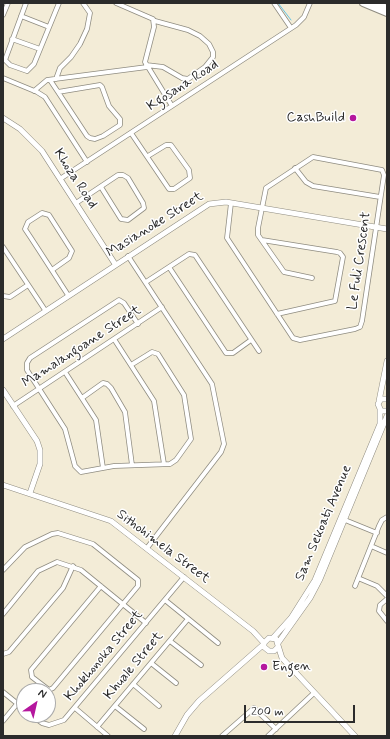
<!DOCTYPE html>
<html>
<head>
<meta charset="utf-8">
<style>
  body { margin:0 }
  #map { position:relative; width:390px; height:739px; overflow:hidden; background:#f3ecd7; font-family:Mynerve,sans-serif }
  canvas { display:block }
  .frame { position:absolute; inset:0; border:4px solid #2b2b2b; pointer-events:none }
  .north { position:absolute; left:16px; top:683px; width:40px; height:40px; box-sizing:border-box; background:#fff; border:1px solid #aaa; border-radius:50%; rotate:34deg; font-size:11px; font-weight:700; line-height:16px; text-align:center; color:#2b2b2b }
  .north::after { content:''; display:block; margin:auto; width:14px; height:18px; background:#b5179e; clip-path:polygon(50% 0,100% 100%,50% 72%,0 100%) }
  .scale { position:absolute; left:244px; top:705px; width:111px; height:18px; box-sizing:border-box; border:2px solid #2b2b2b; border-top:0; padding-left:5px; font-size:12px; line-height:14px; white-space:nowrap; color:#2b2b2b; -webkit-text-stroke:3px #fff; paint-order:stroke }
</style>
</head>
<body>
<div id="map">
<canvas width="390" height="739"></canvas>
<div class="frame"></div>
<div class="north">N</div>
<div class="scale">200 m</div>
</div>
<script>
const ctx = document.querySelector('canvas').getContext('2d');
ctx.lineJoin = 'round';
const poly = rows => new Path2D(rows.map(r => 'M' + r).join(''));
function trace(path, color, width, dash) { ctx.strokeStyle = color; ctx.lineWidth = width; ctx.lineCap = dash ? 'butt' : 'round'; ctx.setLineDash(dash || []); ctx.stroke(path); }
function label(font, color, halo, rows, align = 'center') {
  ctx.font = font + ' Mynerve,sans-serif'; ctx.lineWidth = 3; ctx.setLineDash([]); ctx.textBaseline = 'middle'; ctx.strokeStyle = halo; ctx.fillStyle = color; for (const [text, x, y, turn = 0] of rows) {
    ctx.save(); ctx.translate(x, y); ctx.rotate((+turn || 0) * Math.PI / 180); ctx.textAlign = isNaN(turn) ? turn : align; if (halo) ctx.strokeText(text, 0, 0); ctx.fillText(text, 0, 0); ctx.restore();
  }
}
trace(poly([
  [278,3,291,20]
]), '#66c4e4', 1);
const minor = poly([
  [26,3,5,60,10,65,27,71,34,64,59,3],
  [116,3,153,19,154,27,145,62,172,106],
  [274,3,291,28],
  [3,15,8,3],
  [21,16,49,27],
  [12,39,40,49],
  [146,65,163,67,182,78,188,79,205,67,213,57,213,52,209,44,200,36,188,30,155,21],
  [3,78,37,92,45,97,87,162],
  [56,79,60,68,71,57,80,44,87,29,90,13,83,3],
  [50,80,58,92,87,136,90,138,95,139,103,136,120,125,120,119,109,106,102,87,100,85,58,92],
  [34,91,47,80,147,67],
  [131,133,169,189,174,189,190,178,189,170,171,145,166,145,148,156],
  [295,168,306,182,313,186,380,197],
  [60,179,296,25,304,17,310,3],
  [76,203,118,175,123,175,128,178,143,203,144,208,128,220,121,219,101,187],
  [231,203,227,238,293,338,300,340,355,329,360,327,362,321,384,175,382,170,313,157,266,188,258,228,258,235,284,272,312,278],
  [262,240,337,252,340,253,343,257,335,301,277,314],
  [3,247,45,310],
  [128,256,212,384,224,444,221,452,147,548],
  [169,267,226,353,233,353,251,340],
  [52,270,69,258,72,251,49,215,42,213,28,222,25,229,31,238,68,295],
  [146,282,189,254,195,255,259,351],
  [3,296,10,297,28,285],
  [114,339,154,401,164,464],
  [131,365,152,352,158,354,184,395,191,439,176,460,170,464,114,466,81,472,75,466,65,429,27,370,27,363,30,358,119,300,124,303,138,324],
  [65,372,96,420,103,468],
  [82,398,103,383,107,384,111,388,125,412,132,465],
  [13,406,162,307],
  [345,520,377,533],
  [371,546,387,553],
  [3,570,25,547,52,534,58,533,93,544,138,580,138,586,53,688,49,690,32,677,31,670,101,586],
  [358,578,377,586,387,596],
  [355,586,379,526,382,520,387,517],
  [387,599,380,605,379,611,387,621],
  [165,600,218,643],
  [3,614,38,571,57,562,81,570,146,623],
  [170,641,201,665],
  [3,654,9,652,63,588,73,566],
  [151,663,176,683],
  [133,684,159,706],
  [3,692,24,709],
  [115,706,144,729],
  [75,708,108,736],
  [31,715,42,723,49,725,64,720,184,577],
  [3,721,17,704],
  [97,727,188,619],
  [222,736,254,708,276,729],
  [268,736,314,693]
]);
const tertiary = poly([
  [3,118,20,129,42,151,115,264],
  [3,339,209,204,226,202,387,229],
  [3,390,37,441,40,450,40,464,30,493],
  [387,399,381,399,378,404,381,411,387,411],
  [379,401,387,361],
  [3,485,111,521,253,631,264,643],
  [273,638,291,618,315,580,380,424,380,409],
  [278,643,310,598,320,579,387,416],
  [278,647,274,651,269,651,264,647,264,643,269,638,276,639,282,658,355,736],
  [175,736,187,715,199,701,264,644]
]);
const secondary = poly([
  [363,3,387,13],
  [375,3,387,8]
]);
trace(minor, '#8f8c81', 5.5);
trace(tertiary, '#8f8c81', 6);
trace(secondary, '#8f8c81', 8);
trace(minor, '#fff', 4);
trace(tertiary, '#fff', 5);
trace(secondary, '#fff', 6);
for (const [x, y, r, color] of [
  [353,118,4,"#b5179e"],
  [264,667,4,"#b5179e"]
]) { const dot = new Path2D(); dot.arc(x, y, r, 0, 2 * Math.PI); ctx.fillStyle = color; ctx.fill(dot); trace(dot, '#fff', 1.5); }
label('14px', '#2b2b2b', '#fff', [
  ["Kgosana Road",183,86,-33],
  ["Khoza Road",75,179,57],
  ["Masianoke Street",155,225,-32],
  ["Le Fuli Crescent",360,261,-82],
  ["Mamalangoane Street",82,347,-33],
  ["Sam Sekoati Avenue",324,523,-67],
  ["Sithohimela Street",163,547,37],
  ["Khokhonoka Street",104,656,-50],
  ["Khuale Street",134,666,-50]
]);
label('14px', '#2b2b2b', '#fff', [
  ["CashBuild",345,118],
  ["Engen",272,667,"left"]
], 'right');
</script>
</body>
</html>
